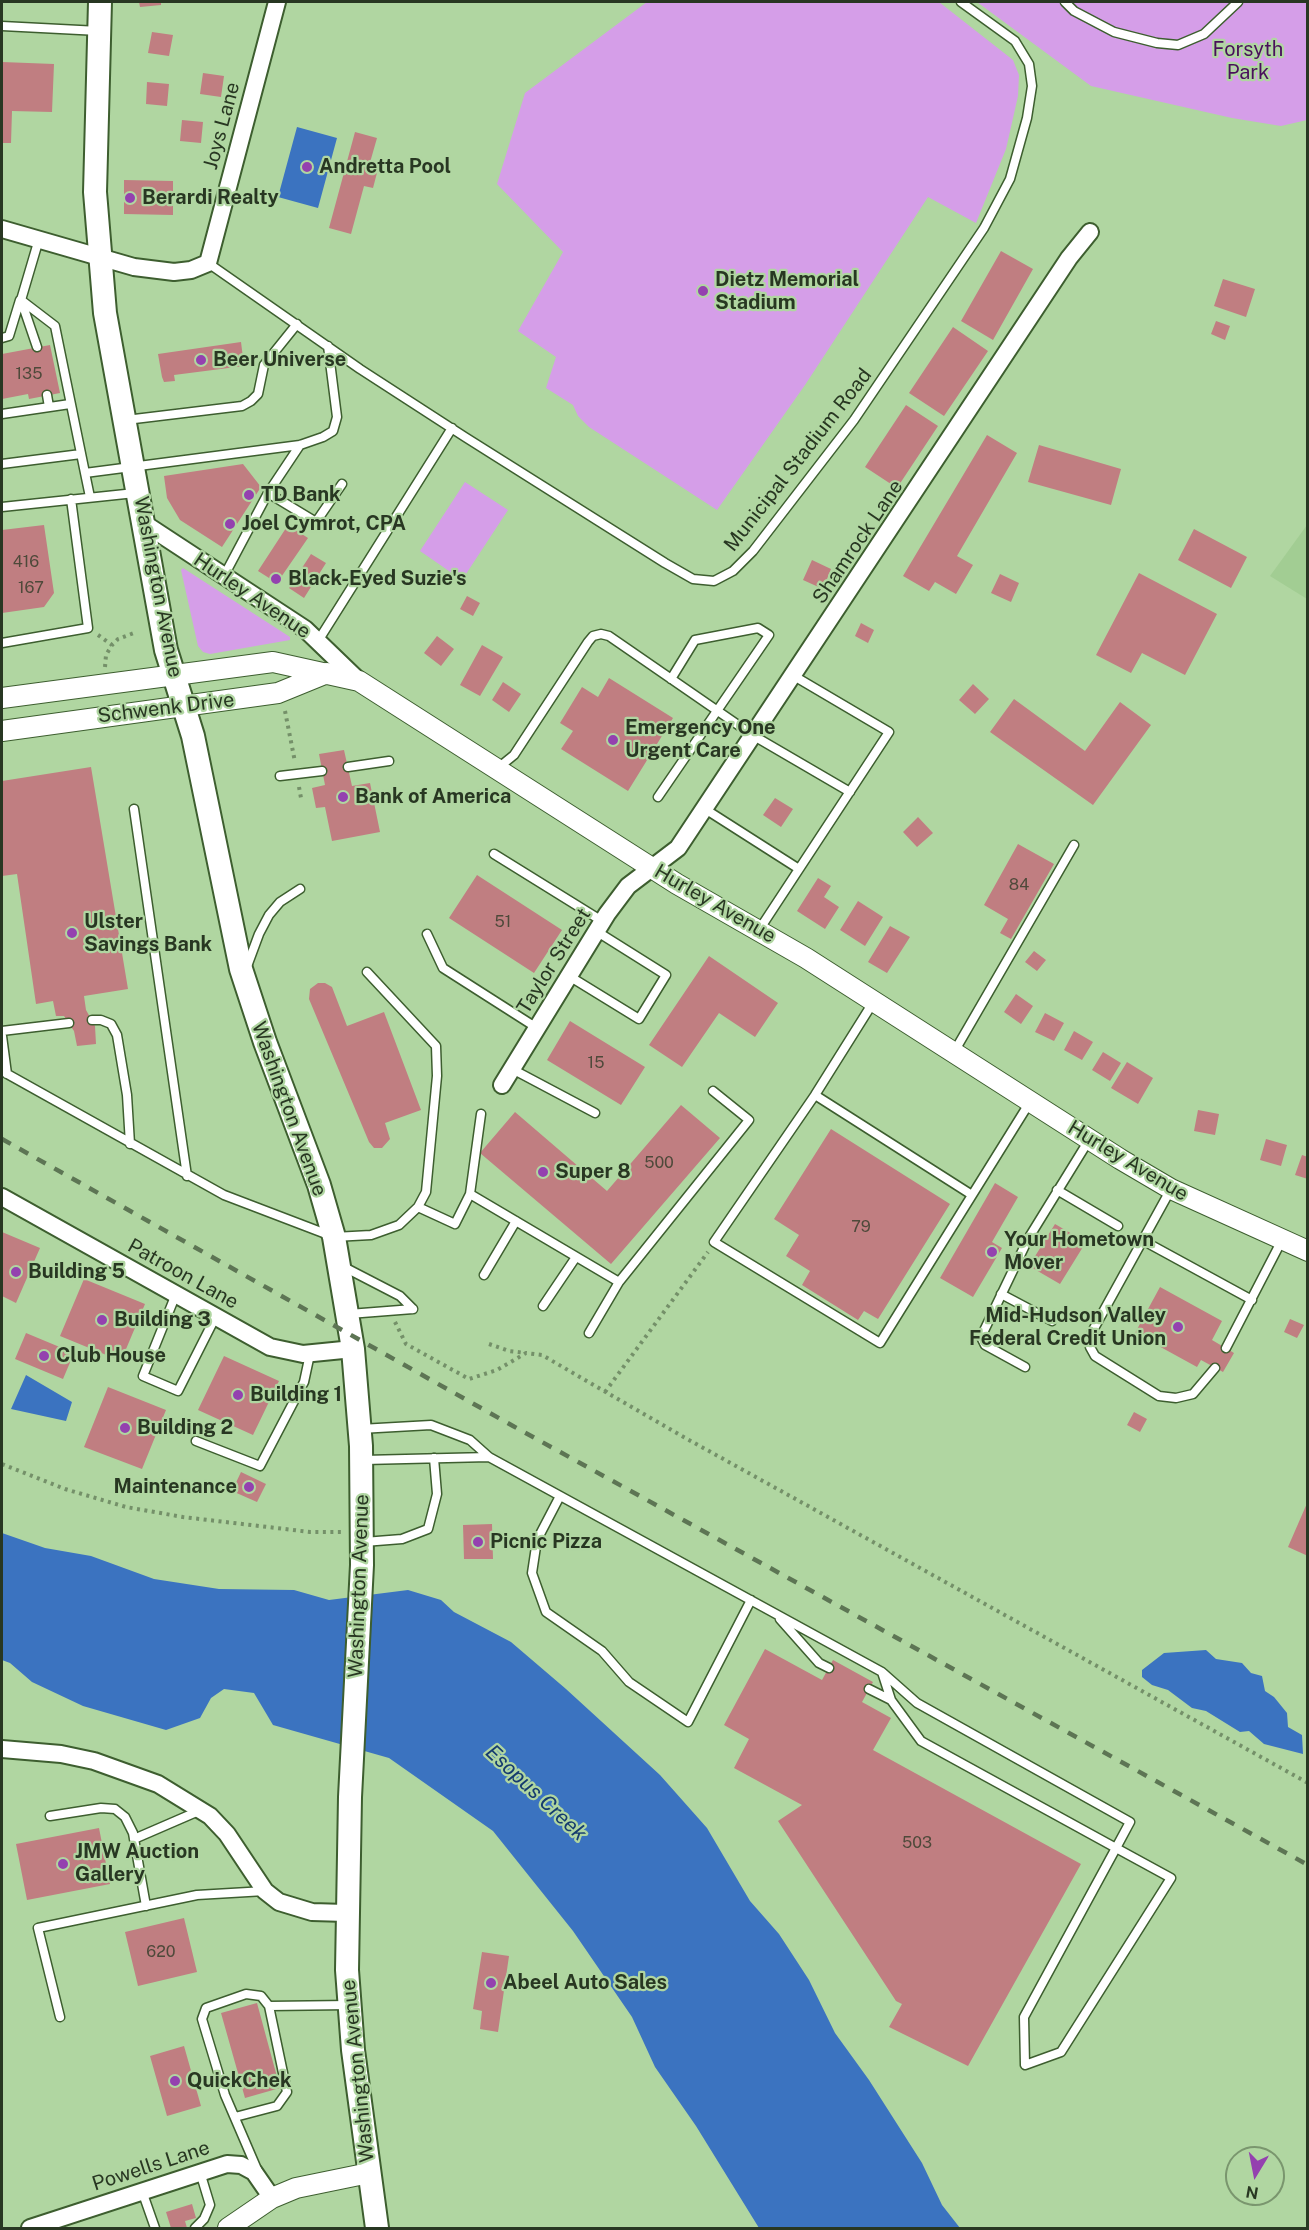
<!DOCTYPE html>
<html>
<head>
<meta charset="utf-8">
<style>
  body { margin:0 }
  #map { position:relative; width:1309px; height:2230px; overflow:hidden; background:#b0d6a1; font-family:"Public Sans",sans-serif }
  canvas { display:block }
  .frame { position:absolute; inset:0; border:3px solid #283722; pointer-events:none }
  .north { position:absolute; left:1225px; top:2146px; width:60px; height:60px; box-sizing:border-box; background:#b0d6a1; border:2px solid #7a966e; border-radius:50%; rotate:190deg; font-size:16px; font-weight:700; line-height:24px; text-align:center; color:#283722 }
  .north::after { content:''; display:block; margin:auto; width:21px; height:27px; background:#9441af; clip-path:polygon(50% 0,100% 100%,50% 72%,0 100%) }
</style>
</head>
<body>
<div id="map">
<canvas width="1309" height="2230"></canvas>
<div class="frame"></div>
<div class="north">N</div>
</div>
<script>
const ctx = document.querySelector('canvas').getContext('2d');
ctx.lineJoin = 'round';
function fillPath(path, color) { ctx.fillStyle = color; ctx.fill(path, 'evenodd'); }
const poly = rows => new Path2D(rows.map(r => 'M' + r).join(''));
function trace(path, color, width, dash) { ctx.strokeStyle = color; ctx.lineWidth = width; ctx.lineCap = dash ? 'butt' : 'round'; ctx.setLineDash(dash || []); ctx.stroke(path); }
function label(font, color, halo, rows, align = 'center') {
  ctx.font = font + ' "Public Sans",sans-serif'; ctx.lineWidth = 4.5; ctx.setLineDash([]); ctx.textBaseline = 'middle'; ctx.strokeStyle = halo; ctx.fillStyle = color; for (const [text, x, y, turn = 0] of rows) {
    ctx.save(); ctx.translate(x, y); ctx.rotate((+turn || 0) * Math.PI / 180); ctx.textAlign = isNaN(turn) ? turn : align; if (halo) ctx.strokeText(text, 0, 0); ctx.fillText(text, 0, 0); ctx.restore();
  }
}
fillPath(poly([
  [1307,525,1307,599,1270,576]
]), '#a2cd93');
fillPath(poly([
  [647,2,939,2,1013,60,1019,75,1018,96,1006,149,976,223,928,197,805,385,717,510,589,427,578,416,573,405,546,388,556,357,518,331,563,252,497,184,525,93],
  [977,2,1307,2,1307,120,1281,126,1232,118,1091,86],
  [465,482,508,510,462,580,420,551],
  [183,568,290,637,290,640,210,654,203,652,198,646,181,570]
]), '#d59ee8');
fillPath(poly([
  [297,127,337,138,318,208,278,197],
  [26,1375,72,1402,66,1421,11,1409],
  [2,1533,45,1548,91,1556,154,1579,219,1589,294,1590,329,1600,408,1590,441,1600,454,1612,511,1642,566,1689,660,1775,707,1828,750,1901,779,1934,809,1980,835,2033,869,2080,922,2163,942,2205,960,2228,759,2228,696,2126,655,2067,632,2017,573,1931,493,1831,389,1758,273,1725,254,1693,224,1689,211,1698,200,1718,166,1730,83,1706,32,1682,10,1663,2,1660],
  [1206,1650,1216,1659,1242,1663,1251,1673,1262,1676,1265,1691,1274,1697,1287,1713,1288,1727,1302,1735,1303,1754,1264,1744,1249,1731,1240,1732,1206,1711,1192,1708,1168,1690,1152,1685,1142,1677,1142,1670,1164,1653]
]), '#3b73c0');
fillPath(poly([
  [139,2,161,2,161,5,140,7],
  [152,32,173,35,169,56,148,53],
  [2,62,54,64,52,112,12,111,11,143,2,143],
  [203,73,224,76,221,97,200,94],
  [147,82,169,84,167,106,146,104],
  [182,120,203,122,201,143,180,141],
  [355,132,377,138,369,166,378,169,373,188,364,186,351,234,329,228],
  [124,180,173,181,173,215,124,214],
  [1001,251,1033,269,993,340,961,321],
  [1223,279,1255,289,1246,317,1214,306],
  [1216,321,1230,326,1225,340,1211,334],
  [953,327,988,351,944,416,909,393],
  [241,342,244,366,174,375,175,381,164,382,162,377,158,354],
  [50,345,60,393,29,399,28,394,2,399,2,354],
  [906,405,938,426,897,488,865,467],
  [987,435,1017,453,957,556,973,565,956,594,935,582,929,591,903,576],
  [1039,445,1121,469,1111,505,1028,482],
  [243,464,261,487,222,547,180,520,167,498,164,476],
  [44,525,54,593,44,607,2,613,2,530],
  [288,525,308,538,277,583,258,571],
  [1194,529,1247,557,1231,588,1178,560],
  [311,554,326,563,304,598,289,588],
  [812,560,831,569,823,589,803,580],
  [1139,573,1217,614,1185,675,1142,653,1131,673,1096,655],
  [1000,574,1019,583,1011,602,991,593],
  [467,596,480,603,473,616,460,609],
  [861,623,874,630,868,643,855,636],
  [437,636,454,649,441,666,424,653],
  [482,645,503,657,480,696,460,685],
  [609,678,673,718,628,791,561,749,573,731,560,723,582,687,598,697],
  [503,682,521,694,509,712,492,700],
  [973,684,989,699,975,714,959,700],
  [1014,699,1085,751,1120,702,1151,725,1093,805,990,732],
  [344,750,352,786,370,783,380,832,332,841,325,807,316,808,312,788,325,785,319,754],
  [91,767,128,989,84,996,86,1010,95,1026,96,1044,77,1046,74,1031,64,1016,56,1016,53,1001,36,1004,17,874,2,876,2,781],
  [775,798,793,809,781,827,763,815],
  [918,817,933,833,917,847,903,832],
  [1018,844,1054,864,1011,939,1000,933,1008,919,984,905],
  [477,875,562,930,534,973,449,918],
  [818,878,831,886,824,897,839,907,825,929,797,911],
  [858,901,883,917,865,946,840,930],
  [890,926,910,937,887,973,868,962],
  [1034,951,1046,960,1037,971,1025,962],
  [709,956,778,1003,755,1037,719,1013,682,1067,649,1045],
  [318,983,325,983,332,987,347,1026,384,1012,421,1110,385,1123,390,1139,382,1148,374,1148,369,1142,309,999,310,989],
  [1016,994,1033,1006,1021,1024,1004,1012],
  [1045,1013,1064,1023,1054,1041,1035,1032],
  [570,1021,645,1067,621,1105,547,1060],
  [1074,1031,1093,1042,1082,1060,1064,1050],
  [1103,1052,1121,1063,1110,1081,1092,1070],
  [1127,1062,1153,1078,1138,1104,1111,1088],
  [681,1105,720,1138,611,1264,480,1153,515,1112,607,1191],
  [1198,1110,1219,1114,1215,1135,1194,1131],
  [831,1129,950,1204,878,1319,864,1311,858,1320,802,1285,810,1271,786,1256,799,1235,774,1219],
  [1266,1139,1287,1145,1281,1166,1260,1160],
  [1302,1155,1308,1157,1308,1179,1295,1175],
  [995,1183,1018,1197,992,1242,1002,1248,973,1297,940,1278],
  [1055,1224,1086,1242,1060,1284,1029,1266],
  [2,1232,40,1248,16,1303,2,1296],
  [84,1279,145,1304,121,1361,60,1336],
  [1160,1287,1222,1321,1212,1340,1234,1353,1223,1372,1201,1360,1197,1367,1135,1333],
  [1290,1319,1304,1325,1297,1338,1284,1332],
  [26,1333,74,1353,63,1379,15,1359],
  [224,1356,279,1381,253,1435,198,1410],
  [108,1387,166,1410,142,1469,84,1447],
  [1134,1412,1147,1419,1140,1432,1127,1425],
  [241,1472,266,1484,257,1502,232,1491],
  [1308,1501,1308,1556,1288,1547],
  [492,1524,493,1559,464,1559,463,1525],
  [765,1649,822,1680,833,1660,873,1682,862,1702,891,1718,873,1750,1081,1864,968,2066,889,2027,902,2004,896,2001,778,1821,802,1805,734,1768,749,1739,724,1725],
  [99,1828,110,1884,27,1900,16,1844],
  [184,1918,197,1972,138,1986,125,1932],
  [482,1952,509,1956,498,2032,480,2029,482,2011,473,2009],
  [257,2003,280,2088,245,2098,221,2013],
  [184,2046,201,2106,167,2116,150,2056],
  [192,2204,196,2218,185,2221,187,2228,171,2228,166,2212]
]), '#c07e81');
const service = poly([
  [1065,2,1074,11,1114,32,1157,43,1178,45,1204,34,1238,2],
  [2,26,99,31],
  [39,239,21,300,55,326,85,473,300,445,323,437,333,431,337,417,328,346],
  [208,263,360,369,465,437,665,563,693,579,714,581,733,571,753,551,854,420,984,228,1010,179,1027,118,1032,86,1029,64,1015,41,961,2],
  [21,300,37,347],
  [2,338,9,336,20,300],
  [47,395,49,407],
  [2,414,70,404],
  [126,420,242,406,251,401,258,394,264,365,297,324],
  [2,464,81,454],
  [85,473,90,497],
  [268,493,316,522,342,484],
  [2,507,135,493],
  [224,576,268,493,300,445],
  [318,641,452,428],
  [2,643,88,628,71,499],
  [348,767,389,761],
  [498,768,514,755,588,642,593,636,601,634,609,636,754,736,850,792],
  [280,776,322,771],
  [658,797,769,635,758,628,695,640,671,679],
  [134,809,187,1176],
  [705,809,799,869],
  [494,854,602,921],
  [759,930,889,732,794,676],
  [427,934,443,968,537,1028],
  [246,969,259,934,269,915,280,902,300,889],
  [569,976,639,1019,666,975,596,931],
  [874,1001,815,1095,714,1242,880,1343,1030,1102],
  [92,1020,101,1020,111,1024,117,1035,127,1095,130,1144],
  [2,1031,69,1023],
  [2,1036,7,1074],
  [954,1052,1074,845],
  [512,1069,595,1113],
  [2,1071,224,1195,334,1237,371,1235,399,1225,418,1207,426,1192,437,1076,436,1046,367,972],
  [815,1095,972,1195],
  [1171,1189,1092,1332,1090,1347,1095,1356,1159,1396,1176,1398,1193,1394,1215,1368],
  [1057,1190,1118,1226],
  [470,1194,481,1114],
  [418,1207,455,1224,470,1194,619,1282,749,1120,713,1091],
  [1142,1240,1252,1300],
  [342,1266,400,1296,413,1309],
  [484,1275,516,1221],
  [176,1294,143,1376,178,1391,216,1316],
  [1001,1294,1052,1321],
  [543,1306,576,1257],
  [349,1314,413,1309],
  [589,1333,619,1282],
  [1226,1348,1282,1240],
  [1025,1367,985,1345,981,1337,1028,1239,1089,1140],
  [360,1429,431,1425,470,1440,489,1457,882,1672,891,1700,921,1741,1116,1848,1171,1878,1061,2052,1025,2065,1024,2017,1116,1848,1130,1822,917,1703,882,1672],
  [196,1441,260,1466,304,1382,310,1354],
  [364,1460,489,1457],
  [560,1496,537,1540,532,1573,546,1612,602,1651,629,1682,688,1722,751,1600],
  [364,1542,402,1539,428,1529,437,1494,434,1458],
  [780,1619,819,1663,829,1668],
  [869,1689,891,1700],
  [50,1816,101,1808,115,1809,125,1817,133,1833,146,1906],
  [134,1839,201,1810],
  [60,2017,38,1928,197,1895,265,1891],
  [235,2117,277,2106,287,2092,269,2006],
  [259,2174,225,2095,202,2019,206,2008,246,1994,261,1996,269,2006,349,2005],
  [142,2191,155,2228],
  [195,2228,204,2219,210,2205,200,2172]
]);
const minor = poly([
  [2,229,134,267,174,272,191,270,208,263,277,2],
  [145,524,305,629,359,681],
  [502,1085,607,914,628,886,678,848,1069,258,1090,232],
  [2,1197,270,1347,303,1354,353,1349],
  [2,1749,61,1754,94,1761,158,1784,210,1816,227,1834,265,1891,279,1902,312,1912,346,1913],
  [30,2228,227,2164,241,2165,254,2172,272,2198]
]);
const tertiary = poly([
  [2,698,273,662,359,681,677,884,806,958,1120,1159,1171,1189,1308,1251],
  [2,731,278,693,327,673],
  [228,2228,272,2198,296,2188,369,2173]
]);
const secondary = poly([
  [100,2,95,192,105,313,166,650,193,736,241,969,265,1042,319,1185,334,1237,353,1349,361,1446,362,1565,350,1797,347,1970,353,2050,377,2228]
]);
trace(service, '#3d5e2f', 11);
trace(minor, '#3d5e2f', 20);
trace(tertiary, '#3d5e2f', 22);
trace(secondary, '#3d5e2f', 26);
trace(poly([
  [98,635,112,645],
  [105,667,106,655,112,645,118,639,134,633],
  [285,711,295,762],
  [299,787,301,798],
  [395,1322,406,1344,469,1379,497,1370,526,1353,542,1355,680,1435,1308,1783],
  [489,1344,509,1351,526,1353],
  [605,1392,708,1252],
  [2,1464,65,1489,126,1507,183,1517,310,1532,343,1532]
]), '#749069', 4, [3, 4.5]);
trace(service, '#fff', 8);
trace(minor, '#fff', 16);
trace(tertiary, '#fff', 20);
trace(secondary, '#fff', 22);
trace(poly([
  [2,1139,513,1426,1308,1865]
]), '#5d7554', 4.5, [10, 10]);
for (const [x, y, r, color] of [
  [307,167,6,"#9441af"],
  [130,198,6,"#9441af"],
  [703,291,6,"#9441af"],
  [201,360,6,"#9441af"],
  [249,495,6,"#9441af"],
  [230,524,6,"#9441af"],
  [276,579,6,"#9441af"],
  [613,740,6,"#9441af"],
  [343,797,6,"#9441af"],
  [72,933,6,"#9441af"],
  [543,1172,6,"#9441af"],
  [992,1252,6,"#9441af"],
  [16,1272,6,"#9441af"],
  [102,1320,6,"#9441af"],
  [1178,1327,6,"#9441af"],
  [44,1356,6,"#9441af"],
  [238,1395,6,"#9441af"],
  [125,1428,6,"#9441af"],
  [249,1487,6,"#9441af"],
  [478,1542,6,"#9441af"],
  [63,1864,6,"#9441af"],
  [491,1983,6,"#9441af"],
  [175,2081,6,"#9441af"]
]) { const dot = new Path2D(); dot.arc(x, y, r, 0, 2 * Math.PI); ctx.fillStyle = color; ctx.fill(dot); trace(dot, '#b0d6a1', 2); }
label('16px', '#4e493a', null, [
  ["135",29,374],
  ["416",26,562],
  ["167",31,588],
  ["84",1019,885],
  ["51",503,922],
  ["15",596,1063],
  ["500",659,1163],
  ["79",861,1227],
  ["503",917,1843],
  ["620",161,1952]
]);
label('20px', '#490f5b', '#b0d6a1', [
  ["Forsyth",1248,50],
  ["Park",1248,73]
]);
label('20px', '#283722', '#b0d6a1', [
  ["Joys Lane",222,126,-75],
  ["Municipal Stadium Road",798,460,-52],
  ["Shamrock Lane",858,542,-56],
  ["Washington Avenue",158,587,79],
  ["Hurley Avenue",252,596,34],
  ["Schwenk Drive",166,708,-7],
  ["Hurley Avenue",715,904,30],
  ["Taylor Street",554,961,-58],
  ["Washington Avenue",289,1109,70],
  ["Hurley Avenue",1128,1161,31],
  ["Patroon Lane",183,1274,29],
  ["Washington Avenue",359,1586,-88],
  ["Washington Avenue",358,2071,-96],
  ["Powells Lane",151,2166,-18]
]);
label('bold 20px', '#283722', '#b0d6a1', [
  ["Andretta Pool",319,167],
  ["Berardi Realty",142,198],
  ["Dietz Memorial",715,280],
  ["Stadium",715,303],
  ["Beer Universe",213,360],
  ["TD Bank",261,495],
  ["Joel Cymrot, CPA",242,524],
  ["Black-Eyed Suzie's",288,579],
  ["Emergency One",625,728],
  ["Urgent Care",625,751],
  ["Bank of America",355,797],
  ["Ulster",84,922],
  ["Savings Bank",84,945],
  ["Super 8",555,1172],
  ["Your Hometown",1004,1240],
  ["Mover",1004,1263],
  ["Building 5",28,1272],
  ["Mid-Hudson Valley",1166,1316,"right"],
  ["Federal Credit Union",1166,1339,"right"],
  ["Building 3",114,1320],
  ["Club House",56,1356],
  ["Building 1",250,1395],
  ["Building 2",137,1428],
  ["Maintenance",237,1487,"right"],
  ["Picnic Pizza",490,1542],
  ["JMW Auction",75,1852],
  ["Gallery",75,1875],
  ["Abeel Auto Sales",503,1983],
  ["QuickChek",187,2081]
], 'left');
label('italic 21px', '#153b6f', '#b0d6a1', [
  ["Esopus Creek",536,1793,43]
]);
</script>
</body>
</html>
